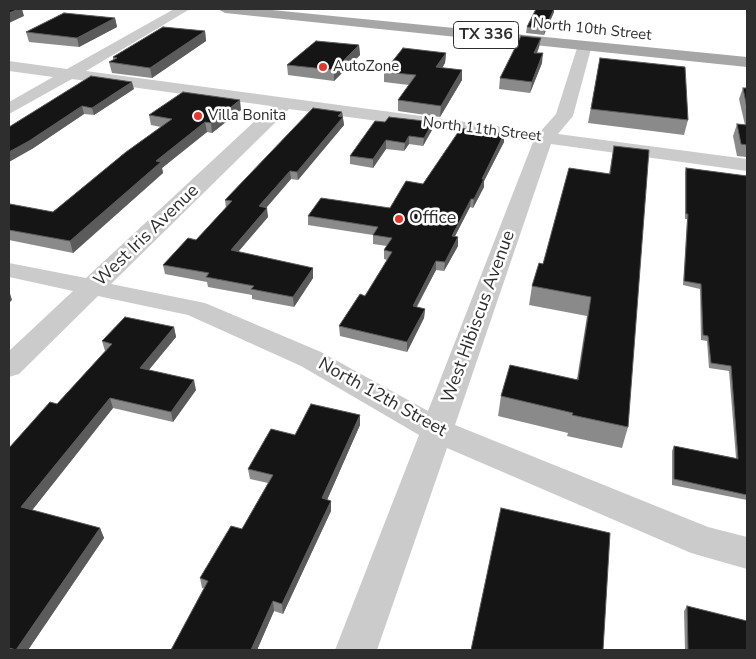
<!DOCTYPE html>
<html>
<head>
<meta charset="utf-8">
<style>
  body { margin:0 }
  #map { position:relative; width:756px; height:659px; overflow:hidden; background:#fff; font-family:"Nunito Sans",sans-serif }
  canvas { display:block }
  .frame { position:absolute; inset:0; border:10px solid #2e2e2e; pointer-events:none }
</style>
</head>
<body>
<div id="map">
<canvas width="756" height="659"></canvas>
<div class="frame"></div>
</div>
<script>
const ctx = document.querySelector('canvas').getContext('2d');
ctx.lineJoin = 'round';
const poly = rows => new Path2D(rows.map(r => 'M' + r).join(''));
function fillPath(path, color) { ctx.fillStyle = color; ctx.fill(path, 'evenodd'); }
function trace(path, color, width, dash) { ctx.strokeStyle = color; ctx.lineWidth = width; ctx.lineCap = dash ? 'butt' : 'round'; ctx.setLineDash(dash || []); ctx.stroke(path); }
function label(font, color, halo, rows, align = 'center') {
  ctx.font = font + ' "Nunito Sans",sans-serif'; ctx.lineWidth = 5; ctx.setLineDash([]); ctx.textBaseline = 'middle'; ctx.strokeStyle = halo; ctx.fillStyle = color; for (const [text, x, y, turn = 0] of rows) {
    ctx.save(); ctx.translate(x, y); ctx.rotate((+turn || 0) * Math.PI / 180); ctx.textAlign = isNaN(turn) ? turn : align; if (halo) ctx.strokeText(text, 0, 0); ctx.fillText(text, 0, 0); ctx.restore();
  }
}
fillPath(poly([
  [174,9,190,9,86,71,540,132,556,114,578,45,585,41,592,45,573,116,558,134,747,159,747,171,551,144,455,425,708,527,747,537,747,569,691,553,447,448,377,650,335,650,419,435,301,366,188,315,98,296,19,374,9,377,9,351,73,291,9,277,9,263,86,278,271,106,72,79,9,114,9,102,53,77,9,71,9,61,67,69,174,9],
  [289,109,533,142,428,411,321,352,205,303,111,284,289,109]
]), '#cbcbcb');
fillPath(poly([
  [218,9,262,9,747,57,747,67,225,13,218,9]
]), '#a6a6a6');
fillPath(poly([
  [536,9,554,9,554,12,544,35,526,33,527,27],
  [115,18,117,27,79,47,29,42,26,32],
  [205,31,206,41,152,78,112,73,109,62,113,60,113,57],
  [541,38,539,47,537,53,542,63,530,93,499,89,500,78],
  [359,45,360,55,334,81,288,75,287,65],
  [446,53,445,63,442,68,462,70,462,80,440,117,398,111,398,100,409,85,384,82,384,72],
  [600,58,688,120,684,135,588,123],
  [743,88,747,88,747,157,737,156,733,136,737,124,745,125,739,99],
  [134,89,94,115,84,114,32,149,9,127],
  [241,110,212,133,207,132,162,168,163,173,73,253,9,240,9,205,53,212,161,127,151,125,149,115],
  [342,112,344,125,298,180,291,179,266,208,268,217,238,252,313,268,313,278,294,307,252,299,252,295,208,287,207,282,165,274,163,265,196,240,226,208,225,200],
  [385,122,433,122,432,130,423,146,409,144,404,151,386,149,373,168,350,164,350,156],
  [504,134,504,142,484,181,484,187,473,208,470,207,455,236,458,246,444,271,436,270,417,307,425,309,424,318,407,352,340,336,339,326,365,296,387,260,384,259,384,250,387,246,373,244,373,235,308,225,308,216,390,208,423,184],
  [614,146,628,427,622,448,567,436,568,433,498,416,501,396,577,379,587,316,529,305,532,286,543,264,609,174],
  [686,168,747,176,747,500,672,485,672,451,674,446,736,458,729,371,709,368,707,341,701,340,700,289,683,285,687,219,685,219,685,172],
  [174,327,176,337,149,370,196,390,173,422,113,408,32,510,100,528,104,538,28,650,9,650,9,448,57,404,105,351,102,341],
  [360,425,327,500,331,501,331,511,283,614,274,611,257,650,171,650,204,588,202,588,200,578,242,529,268,483,250,479,248,469,295,435],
  [687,606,747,650,685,650,684,611]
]), '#8a8a8a');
fillPath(poly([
  [19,9,22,9,24,16,9,23,9,13],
  [554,9,554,12,544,35,545,28],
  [115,18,117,27,79,47,77,38],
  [205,31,206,41,152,78,150,68],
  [541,38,539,47,533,63,534,53],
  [359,45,360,55,334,81,334,70],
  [446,53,445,63,436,78,436,67],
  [543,53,542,63,530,93,532,82],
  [462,70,462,80,440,117,441,106],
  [132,82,134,89,94,115,92,108],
  [240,100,241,110,212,133,211,123],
  [82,106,84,114,32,149,9,162,9,152],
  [342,112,344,125,298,180,297,172],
  [205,122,207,132,162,168,163,173,73,253,70,241,156,161],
  [433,122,432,130,423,146,424,138],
  [504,134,504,142,484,181,484,187,473,208,474,199,482,179],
  [409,136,409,144,404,151,405,143],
  [386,140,386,149,373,168,373,159],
  [290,171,291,179,260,215,259,206],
  [471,199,470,207,451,244,452,236],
  [267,208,268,217,232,259,231,250],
  [458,237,458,246,444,271,445,262],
  [436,261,436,270,412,315,413,306],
  [313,268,313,278,294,307,293,297],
  [9,290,12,300,9,303],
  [425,309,424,318,407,352,407,342],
  [174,327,176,337,142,378,140,368],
  [194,380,196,390,173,422,171,412],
  [110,398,113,408,26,518,21,507],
  [360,415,360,425,323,509,322,498],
  [331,501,331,511,283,614,282,604],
  [100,528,104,538,28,650,16,650],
  [273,601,274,611,257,650,251,650]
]), '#5b5b5b');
const building = poly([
  [9,9,19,9,9,13,9,9],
  [536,9,554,9,545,28,527,27,536,9],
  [64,13,115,18,77,38,26,32,64,13],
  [163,27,205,31,150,68,109,62,117,58,113,57,163,27],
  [521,36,541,38,534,53,543,53,532,82,500,78,521,36],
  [316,41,359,45,334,70,287,65,316,41],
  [403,48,446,53,436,67,462,70,441,106,398,100,416,75,384,72,403,48],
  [600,58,685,67,688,120,591,109,600,58],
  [91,76,132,82,92,108,82,106,29,141,9,152,9,127,91,76],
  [743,88,747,88,747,108,743,88],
  [183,92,240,100,211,123,205,122,156,161,161,162,70,241,9,230,9,205,10,204,53,212,126,152,172,119,149,115,183,92],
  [313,108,342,112,338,116,343,117,297,172,290,171,259,206,267,208,231,250,313,268,293,297,251,289,254,286,206,277,209,273,163,265,188,238,196,240,232,201,225,200,313,108],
  [389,117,433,122,424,138,409,136,405,143,386,140,373,159,350,156,375,121,385,122,389,117],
  [737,124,747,125,747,145,741,144,737,124],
  [461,128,504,134,482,179,484,179,474,199,471,199,452,236,458,237,445,262,436,261,413,306,425,309,407,342,339,326,360,294,365,296,392,252,384,250,392,238,373,235,378,227,308,216,321,198,390,208,406,181,423,184,461,128],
  [614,146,649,150,628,427,572,415,573,413,501,396,510,365,578,380,591,297,532,286,539,263,543,264,569,168,610,174,614,146],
  [686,168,747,176,747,495,674,479,674,446,738,459,731,366,711,363,708,336,703,335,701,284,684,281,688,214,686,214,686,168],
  [125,317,174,327,140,368,194,380,171,412,110,398,21,507,100,528,16,650,9,648,9,448,50,402,57,404,112,344,102,341,125,317],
  [311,404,360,415,322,498,331,501,282,604,273,601,251,650,171,650,208,581,200,578,231,526,242,529,273,475,248,469,271,429,295,435,311,404],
  [501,508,610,533,603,650,471,650,501,508],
  [687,606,747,621,747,650,688,650,687,606]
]);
fillPath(building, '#151515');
trace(building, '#5b5b5b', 1);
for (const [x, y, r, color] of [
  [323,67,5,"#e43531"],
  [198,116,5,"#e43531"],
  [399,219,5,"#e43531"]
]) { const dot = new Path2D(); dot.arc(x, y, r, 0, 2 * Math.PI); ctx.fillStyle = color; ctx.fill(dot); trace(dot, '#fff', 2); }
label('15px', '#2e2e2e', '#fff', [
  ["North 10th Street",592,30,6],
  ["North 11th Street",482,130,7]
]);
label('15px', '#2e2e2e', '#fff', [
  ["AutoZone",333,67],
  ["Villa Bonita",208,116]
], 'left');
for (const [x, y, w] of [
  [486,35,65]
]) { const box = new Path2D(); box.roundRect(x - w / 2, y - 13.5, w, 27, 4); ctx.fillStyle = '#fff'; ctx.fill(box); trace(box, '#2e2e2e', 1); }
label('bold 16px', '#2e2e2e', null, [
  ["TX 336",486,35]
]);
label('18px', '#2e2e2e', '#fff', [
  ["Office",409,219]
], 'left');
label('18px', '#2e2e2e', '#fff', [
  ["West Iris Avenue",147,236,-44],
  ["West Hibiscus Avenue",479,317,-70],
  ["North 12th Street",382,398,29]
]);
</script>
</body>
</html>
